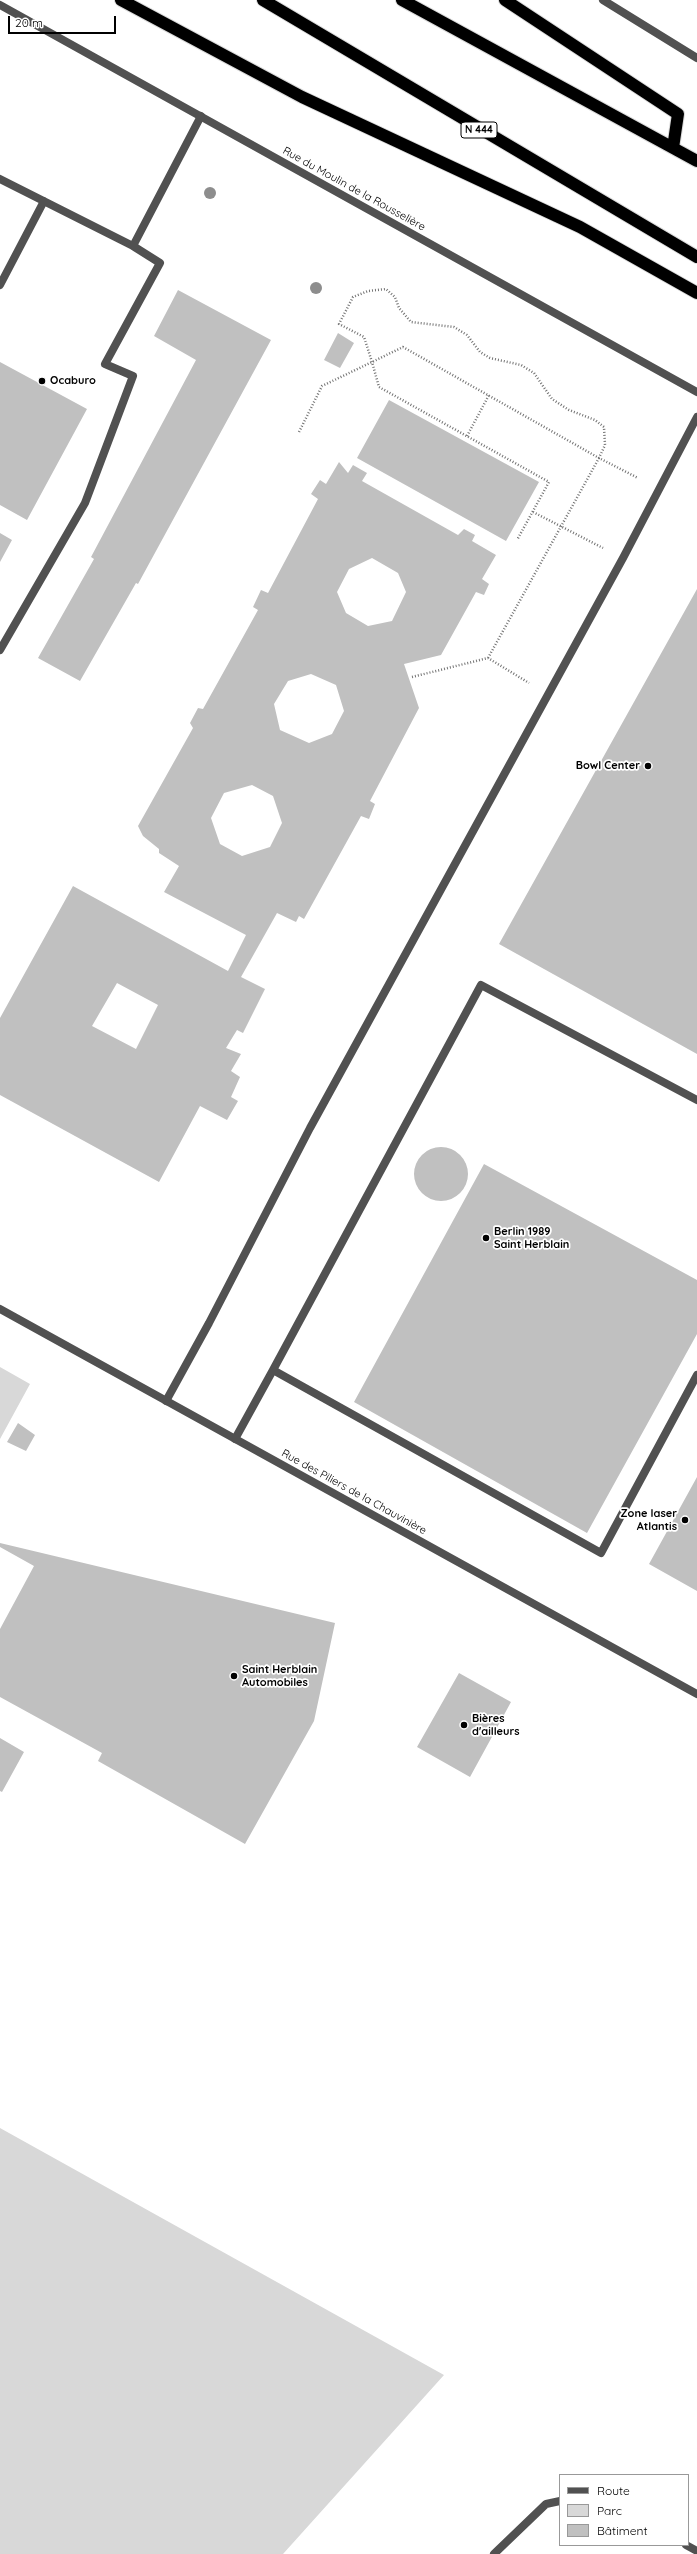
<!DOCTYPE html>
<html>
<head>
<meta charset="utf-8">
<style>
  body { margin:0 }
  #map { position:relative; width:697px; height:2554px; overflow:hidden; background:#fff; font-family:Quicksand,sans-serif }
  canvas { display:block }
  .legend { position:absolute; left:559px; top:2474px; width:130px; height:72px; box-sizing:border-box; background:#fff; border:1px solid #999; margin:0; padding:5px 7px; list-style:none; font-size:12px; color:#000 }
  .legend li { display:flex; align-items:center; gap:8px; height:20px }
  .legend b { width:20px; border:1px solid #999 }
  .scale { position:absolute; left:8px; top:16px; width:108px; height:18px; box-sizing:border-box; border:2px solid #000; border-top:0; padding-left:5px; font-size:12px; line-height:14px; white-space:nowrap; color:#000; -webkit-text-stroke:3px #fff; paint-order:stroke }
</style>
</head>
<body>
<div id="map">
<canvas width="697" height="2554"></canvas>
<ul class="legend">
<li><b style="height:5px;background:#515151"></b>Route</li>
<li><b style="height:11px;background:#d8d8d8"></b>Parc</li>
<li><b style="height:11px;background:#c0c0c0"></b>Bâtiment</li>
</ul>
<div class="scale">20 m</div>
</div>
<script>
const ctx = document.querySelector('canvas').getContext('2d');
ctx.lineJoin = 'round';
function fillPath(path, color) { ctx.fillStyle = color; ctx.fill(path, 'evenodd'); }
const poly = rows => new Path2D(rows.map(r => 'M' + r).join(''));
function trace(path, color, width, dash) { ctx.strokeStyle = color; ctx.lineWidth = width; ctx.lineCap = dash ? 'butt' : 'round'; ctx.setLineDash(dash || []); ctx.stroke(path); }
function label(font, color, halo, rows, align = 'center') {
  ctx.font = font + ' Quicksand,sans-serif'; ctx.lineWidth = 3.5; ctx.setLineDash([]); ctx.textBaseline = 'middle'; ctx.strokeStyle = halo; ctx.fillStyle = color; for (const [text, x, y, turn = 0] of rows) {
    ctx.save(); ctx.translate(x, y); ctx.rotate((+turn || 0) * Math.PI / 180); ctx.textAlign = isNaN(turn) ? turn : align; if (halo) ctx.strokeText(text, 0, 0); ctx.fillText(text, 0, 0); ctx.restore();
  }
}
fillPath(poly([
  [0,1367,30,1384,0,1439],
  [0,2128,444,2375,283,2554,0,2554]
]), '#d8d8d8');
fillPath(poly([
  [178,290,271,340,138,584,136,583,80,681,38,658,94,559,91,557,196,360,154,336],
  [338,333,354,343,340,368,324,360],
  [0,362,87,409,27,520,0,505],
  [389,400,539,482,506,541,357,458],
  [339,462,348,473,353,465,367,473,362,481,458,535,464,529,475,535,472,541,496,555,482,579,489,584,484,595,476,592,441,655,404,664,419,708,370,801,375,804,369,819,361,816,304,919,299,916,296,922,277,913,241,977,265,989,243,1033,237,1030,226,1048,241,1054,231,1071,240,1077,231,1097,238,1101,227,1120,200,1106,159,1182,0,1095,0,1018,73,886,228,971,246,935,164,892,179,866,159,853,159,849,143,836,138,826,193,728,190,723,198,708,203,709,258,610,253,607,261,590,268,593,318,499,311,494,320,480,326,484],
  [372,558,398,573,406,592,392,621,368,626,346,613,337,592,349,569],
  [311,674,336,685,344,711,332,734,309,743,280,730,274,704,288,681],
  [252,785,273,796,282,823,270,847,242,856,220,844,211,818,224,793],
  [117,983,158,1005,136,1049,92,1026],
  [0,533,12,540,0,562],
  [697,589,697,1054,499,944],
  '414 1174a27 27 0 1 1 54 0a27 27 0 1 1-54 0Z',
  [484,1164,697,1280,697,1334,587,1533,354,1402],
  [18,1423,35,1435,26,1451,7,1442],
  [697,1477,697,1591,649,1564],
  [0,1543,335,1623,314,1721,245,1844,98,1761,102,1753,0,1697,0,1629,34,1566,0,1547],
  [459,1673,511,1702,470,1777,417,1747],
  [0,1738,24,1752,2,1792,0,1791]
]), '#c0c0c0');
const highway = poly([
  [121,0,302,97,580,227,697,293],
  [263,0,697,257],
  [402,0,697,161],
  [505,0,678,114,673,148]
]);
trace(highway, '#dbdbdb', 14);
trace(poly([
  [299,432,322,386,372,362,403,347,599,458,605,445,604,427,595,420,569,410,552,399,534,373,521,365,490,358,480,352,467,335,454,327,411,322,399,308,395,297,386,289,368,291,353,297,339,324,364,337,372,362,379,387,549,482,517,540],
  [467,436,489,395],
  [533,512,603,548],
  [488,658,599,458,638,478],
  [412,677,488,658,529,683]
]), '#737373', 2.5, [1, 2]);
trace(poly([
  [0,179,133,246,201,116],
  [0,285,44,201],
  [0,650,85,503,133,376,105,364,160,263,133,246],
  [273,1370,481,985,697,1100],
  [166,1401,209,1323,310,1128,623,558,697,417],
  [235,1439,273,1370,601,1553,697,1375],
  [686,2545,697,2551],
  [494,2554,546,2504,560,2501]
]), '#515151', 8);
trace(poly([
  [603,0,697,58],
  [0,5,697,392],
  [0,1309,697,1694]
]), '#515151', 8);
trace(highway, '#000', 12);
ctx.fillStyle = '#8d8d8d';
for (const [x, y] of [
  [210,193],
  [316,288]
]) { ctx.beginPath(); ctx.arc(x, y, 6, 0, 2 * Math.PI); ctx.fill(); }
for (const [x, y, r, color] of [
  [42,381,4,"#000"],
  [648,766,4,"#000"],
  [486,1238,4,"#000"],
  [685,1520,4,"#000"],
  [234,1676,4,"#000"],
  [464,1725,4,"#000"]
]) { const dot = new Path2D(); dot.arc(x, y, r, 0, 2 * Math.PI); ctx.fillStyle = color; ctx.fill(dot); trace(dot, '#fff', 1.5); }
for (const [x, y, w] of [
  [479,130,36]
]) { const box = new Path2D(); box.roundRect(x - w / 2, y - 8, w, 16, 3); ctx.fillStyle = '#fff'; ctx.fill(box); trace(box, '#000', 1); }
label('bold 10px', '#000', null, [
  ["N 444",479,130]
]);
label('11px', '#000', '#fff', [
  ["Rue du Moulin de la Rousselière",354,189,29],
  ["Rue des Piliers de la Chauvinière",354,1492,29]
]);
label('bold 11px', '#000', '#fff', [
  ["Ocaburo",50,381],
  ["Bowl Center",640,766,"right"],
  ["Berlin 1989",494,1232],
  ["Saint Herblain",494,1245],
  ["Zone laser",677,1514,"right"],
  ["Atlantis",677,1527,"right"],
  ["Saint Herblain",242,1670],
  ["Automobiles",242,1683],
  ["Bières",472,1719],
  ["d'ailleurs",472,1732]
], 'left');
</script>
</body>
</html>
